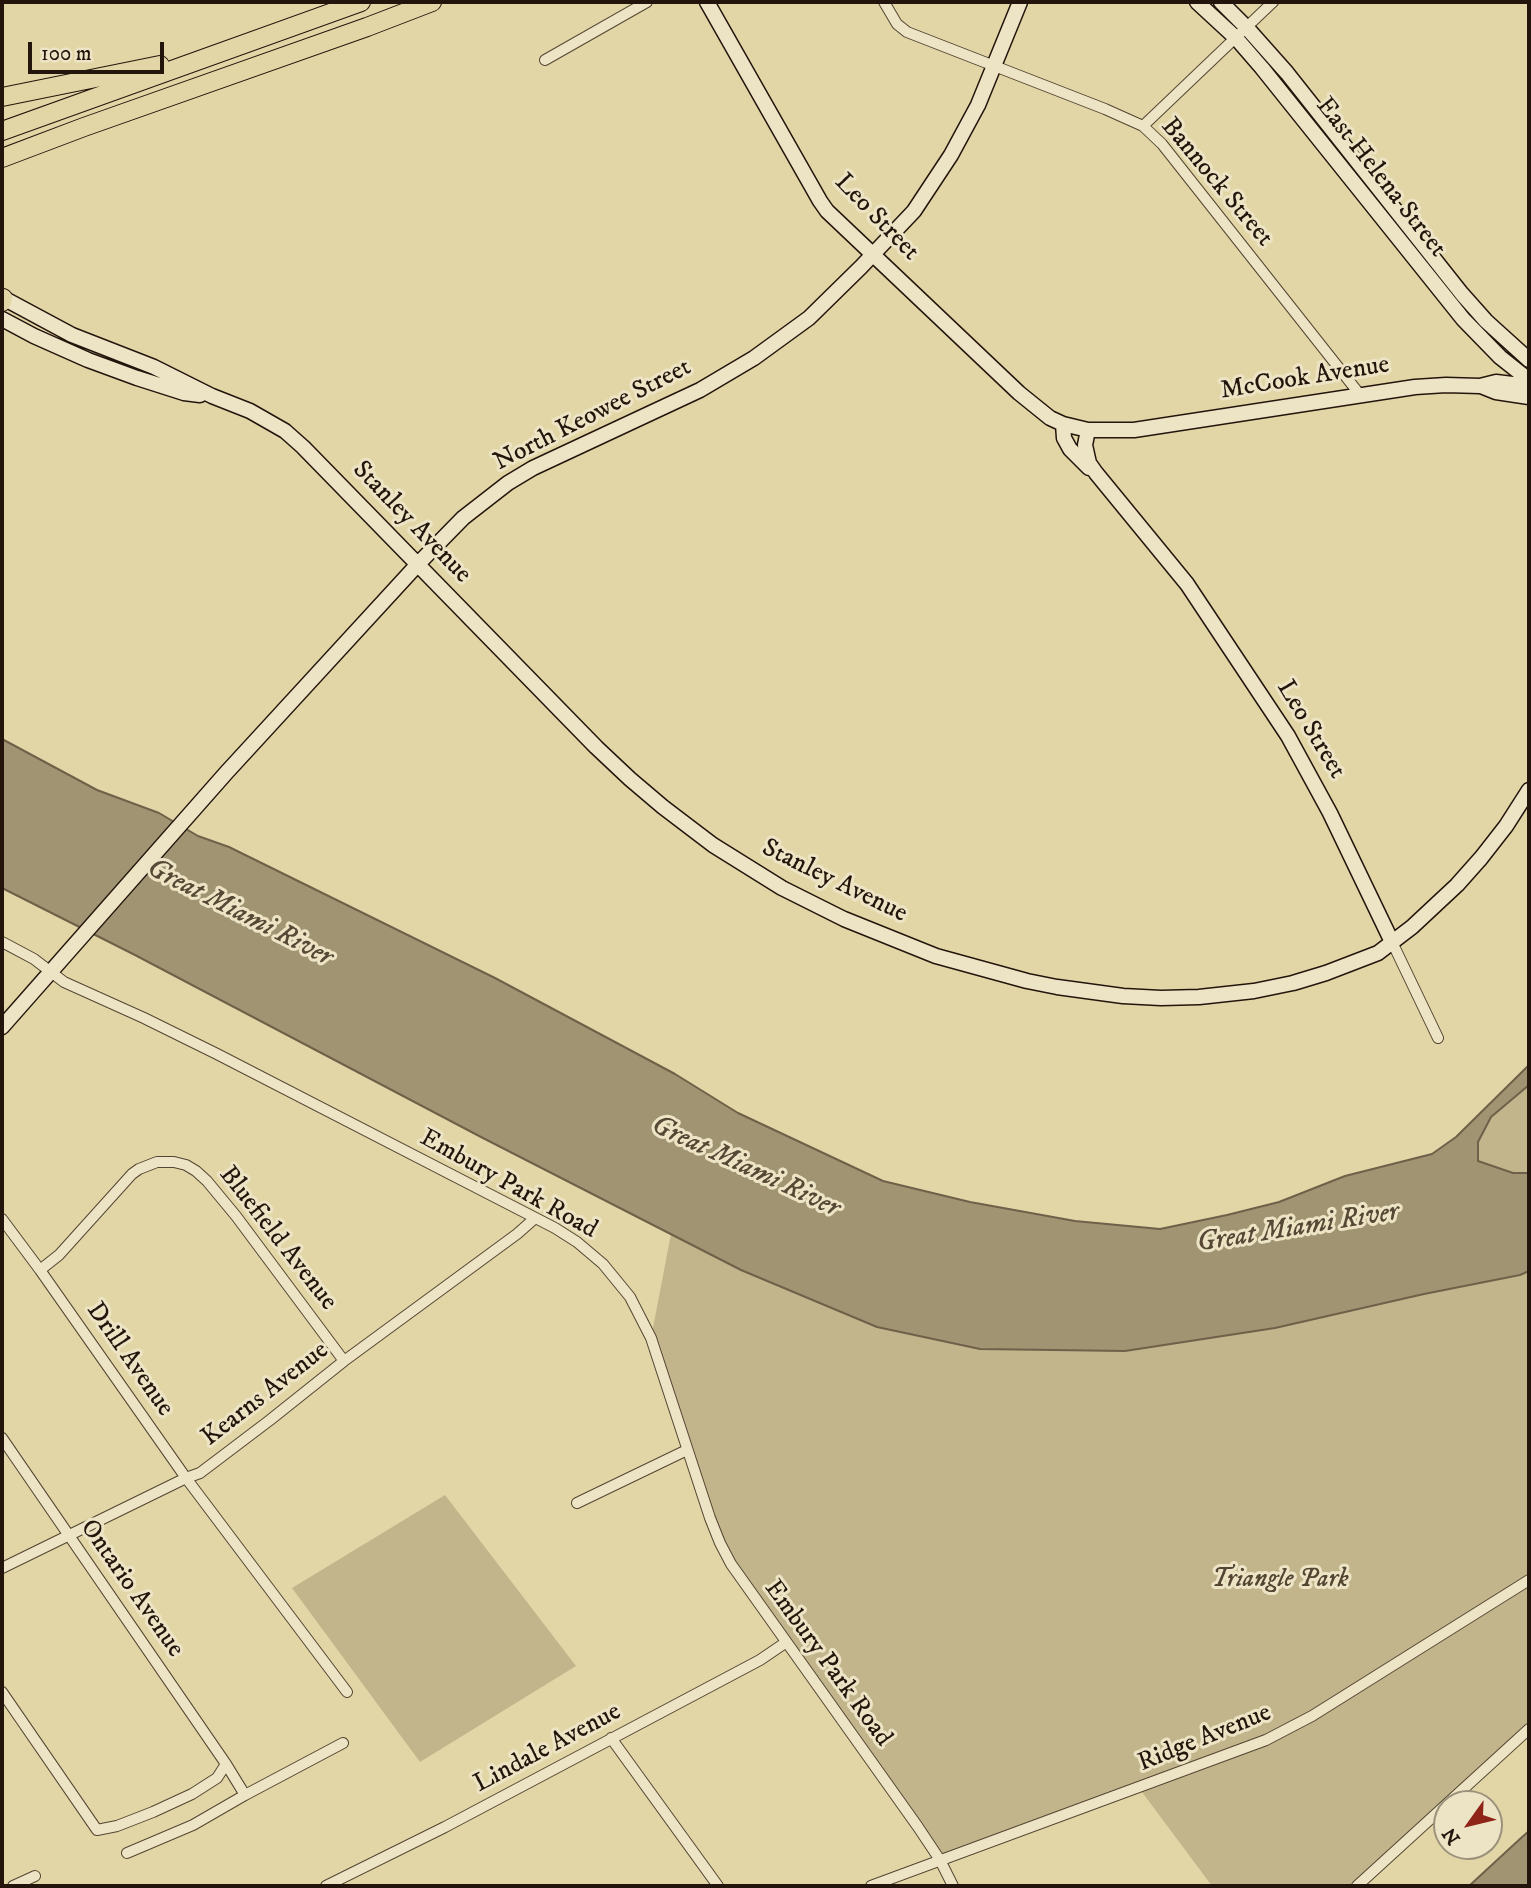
<!DOCTYPE html>
<html>
<head>
<meta charset="utf-8">
<style>
  body { margin:0 }
  #map { position:relative; width:1531px; height:1888px; overflow:hidden; background:#e2d6a6; font-family:"IM FELL DW Pica",serif }
  canvas { display:block }
  .frame { position:absolute; inset:0; border:4px solid #24150c; pointer-events:none }
  .north { position:absolute; left:1433px; top:1790px; width:70px; height:70px; box-sizing:border-box; background:#ece4c5; border:2px solid #9c917b; border-radius:50%; rotate:236deg; font-size:19px; font-weight:700; line-height:28px; text-align:center; color:#24150c }
  .north::after { content:''; display:block; margin:auto; width:24px; height:32px; background:#8f2418; clip-path:polygon(50% 0,100% 100%,50% 72%,0 100%) }
  .scale { position:absolute; left:28px; top:42px; width:136px; height:32px; box-sizing:border-box; border:4px solid #24150c; border-top:0; padding-left:9px; font-size:21px; line-height:24px; white-space:nowrap; color:#24150c; -webkit-text-stroke:5px #ece4c5; paint-order:stroke }
</style>
</head>
<body>
<div id="map">
<canvas width="1531" height="1888"></canvas>
<div class="frame"></div>
<div class="north">N</div>
<div class="scale">100 m</div>
</div>
<script>
const ctx = document.querySelector('canvas').getContext('2d');
ctx.lineJoin = 'round';
function fillPath(path, color) { ctx.fillStyle = color; ctx.fill(path, 'evenodd'); }
const poly = rows => new Path2D(rows.map(r => 'M' + r).join(''));
function trace(path, color, width, dash) { ctx.strokeStyle = color; ctx.lineWidth = width; ctx.lineCap = dash ? 'butt' : 'round'; ctx.setLineDash(dash || []); ctx.stroke(path); }
function label(font, color, halo, rows, align = 'center') {
  ctx.font = font + ' "IM FELL DW Pica",serif'; ctx.lineWidth = 6; ctx.setLineDash([]); ctx.textBaseline = 'middle'; ctx.strokeStyle = halo; ctx.fillStyle = color; for (const [text, x, y, turn = 0] of rows) {
    ctx.save(); ctx.translate(x, y); ctx.rotate((+turn || 0) * Math.PI / 180); ctx.textAlign = isNaN(turn) ? turn : align; if (halo) ctx.strokeText(text, 0, 0); ctx.fillText(text, 0, 0); ctx.restore();
  }
}
fillPath(poly([
  [1529,1085,1529,1173,1513,1173,1478,1161,1478,1142,1491,1116],
  [671,1234,741,1270,877,1327,980,1349,1125,1351,1275,1328,1424,1294,1520,1275,1529,1271,1529,1729,1357,1886,1212,1886,1139,1788,940,1860,731,1564,651,1338],
  [445,1495,576,1666,420,1762,292,1588]
]), '#c2b58c');
const water = poly([
  [2,739,97,790,159,813,198,836,229,847,495,978,675,1074,738,1113,883,1181,970,1202,1075,1221,1160,1229,1227,1215,1279,1202,1345,1176,1432,1154,1456,1137,1529,1065,1529,1085,1491,1117,1478,1142,1478,1161,1513,1173,1529,1173,1529,1271,1520,1275,1424,1294,1275,1328,1125,1351,980,1349,877,1327,741,1270,481,1137,135,955,2,888,2,739],
  [1529,1831,1529,1886,1469,1886,1521,1838,1529,1831]
]);
fillPath(water, '#a19472');
trace(water, '#6f6149', 2);
const street = poly([
  [884,2,897,24,907,32,1105,109,1143,126,1162,144,1361,396],
  [545,60,647,2],
  [1143,126,1273,2],
  [2,942,34,959,64,982,144,1018,217,1054,555,1228,577,1242,603,1264,630,1297,651,1338,710,1518,720,1543,731,1564,918,1827,940,1860,953,1886],
  [1392,942,1438,1038],
  [2,1219,40,1270,186,1478,347,1692],
  [40,1270,59,1255,132,1174,139,1169,157,1162,174,1162,186,1165,196,1171,207,1181,236,1216,344,1361],
  [2,1438,226,1764,245,1795,193,1825,127,1853],
  [577,1503,687,1450],
  [2,1568,186,1478,200,1473,270,1420,344,1361,517,1234,534,1219],
  [2,1692,97,1830,117,1826,153,1812,192,1794,217,1778,226,1764],
  [611,1738,718,1886],
  [245,1795,343,1743],
  [13,1886,35,1876],
  [326,1886,445,1827,760,1660,785,1643],
  [871,1886,1266,1740,1312,1716,1529,1580],
  [1357,1886,1529,1729]
]);
const secondary = poly([
  [707,2,820,201,827,211,1019,393,1050,418,1063,424,1088,430,1134,430,1415,387,1446,385,1480,386,1496,382,1529,386],
  [1197,2,1236,38,1262,68,1463,319,1500,357,1529,380],
  [1221,2,1247,28,1287,73,1462,294,1486,321,1529,360],
  [3,298,72,335,154,367,212,396,250,411,285,431,303,447,596,747,630,779,663,807,713,845,782,888,844,919,936,956,1027,981,1057,987,1123,996,1161,998,1199,997,1254,991,1293,983,1326,973,1378,953,1412,927,1457,885,1481,858,1506,826,1529,790],
  [2,319,34,336,88,360,137,378,184,393,200,395],
  [1481,386,1496,392,1529,397],
  [1063,424,1064,438,1070,449,1089,468],
  [1088,430,1085,445,1089,463,1096,473,1187,584,1288,736,1330,813,1392,942],
  [2,1027,226,773,418,564,463,518,508,483,533,468,700,390,754,358,809,318,861,267,914,211,951,155,978,105,1020,2]
]);
const highway = poly([
  [2,97,160,65],
  [2,131,361,2],
  [2,158,84,127,367,27,432,2],
  [2,302,3,298]
]);
trace(street, '#544532', 12);
trace(secondary, '#24150c', 17);
trace(highway, '#24150c', 20);
trace(street, '#ece4c5', 10);
trace(secondary, '#ece4c5', 14);
trace(highway, '#e2d6a6', 18);
label('26px', '#24150c', '#ece4c5', [
  ["East Helena Street",1380,178,52],
  ["Bannock Street",1216,183,50],
  ["Leo Street",876,218,46],
  ["McCook Avenue",1305,379,-9],
  ["North Keowee Street",593,416,-27],
  ["Stanley Avenue",411,523,46],
  ["Leo Street",1310,730,59],
  ["Stanley Avenue",834,882,26],
  ["Embury Park Road",508,1185,29],
  ["Bluefield Avenue",277,1239,52],
  ["Drill Avenue",129,1360,55],
  ["Kearns Avenue",266,1395,-38],
  ["Ontario Avenue",131,1589,55],
  ["Embury Park Road",827,1664,54],
  ["Ridge Avenue",1205,1739,-22],
  ["Lindale Avenue",548,1749,-28]
]);
label('italic 26px', '#534532', '#ece4c5', [
  ["Triangle Park",1280,1581]
]);
label('italic 28px', '#564835', '#ece4c5', [
  ["Great Miami River",239,914,27],
  ["Great Miami River",745,1168,25],
  ["Great Miami River",1298,1229,-9]
]);
</script>
</body>
</html>
